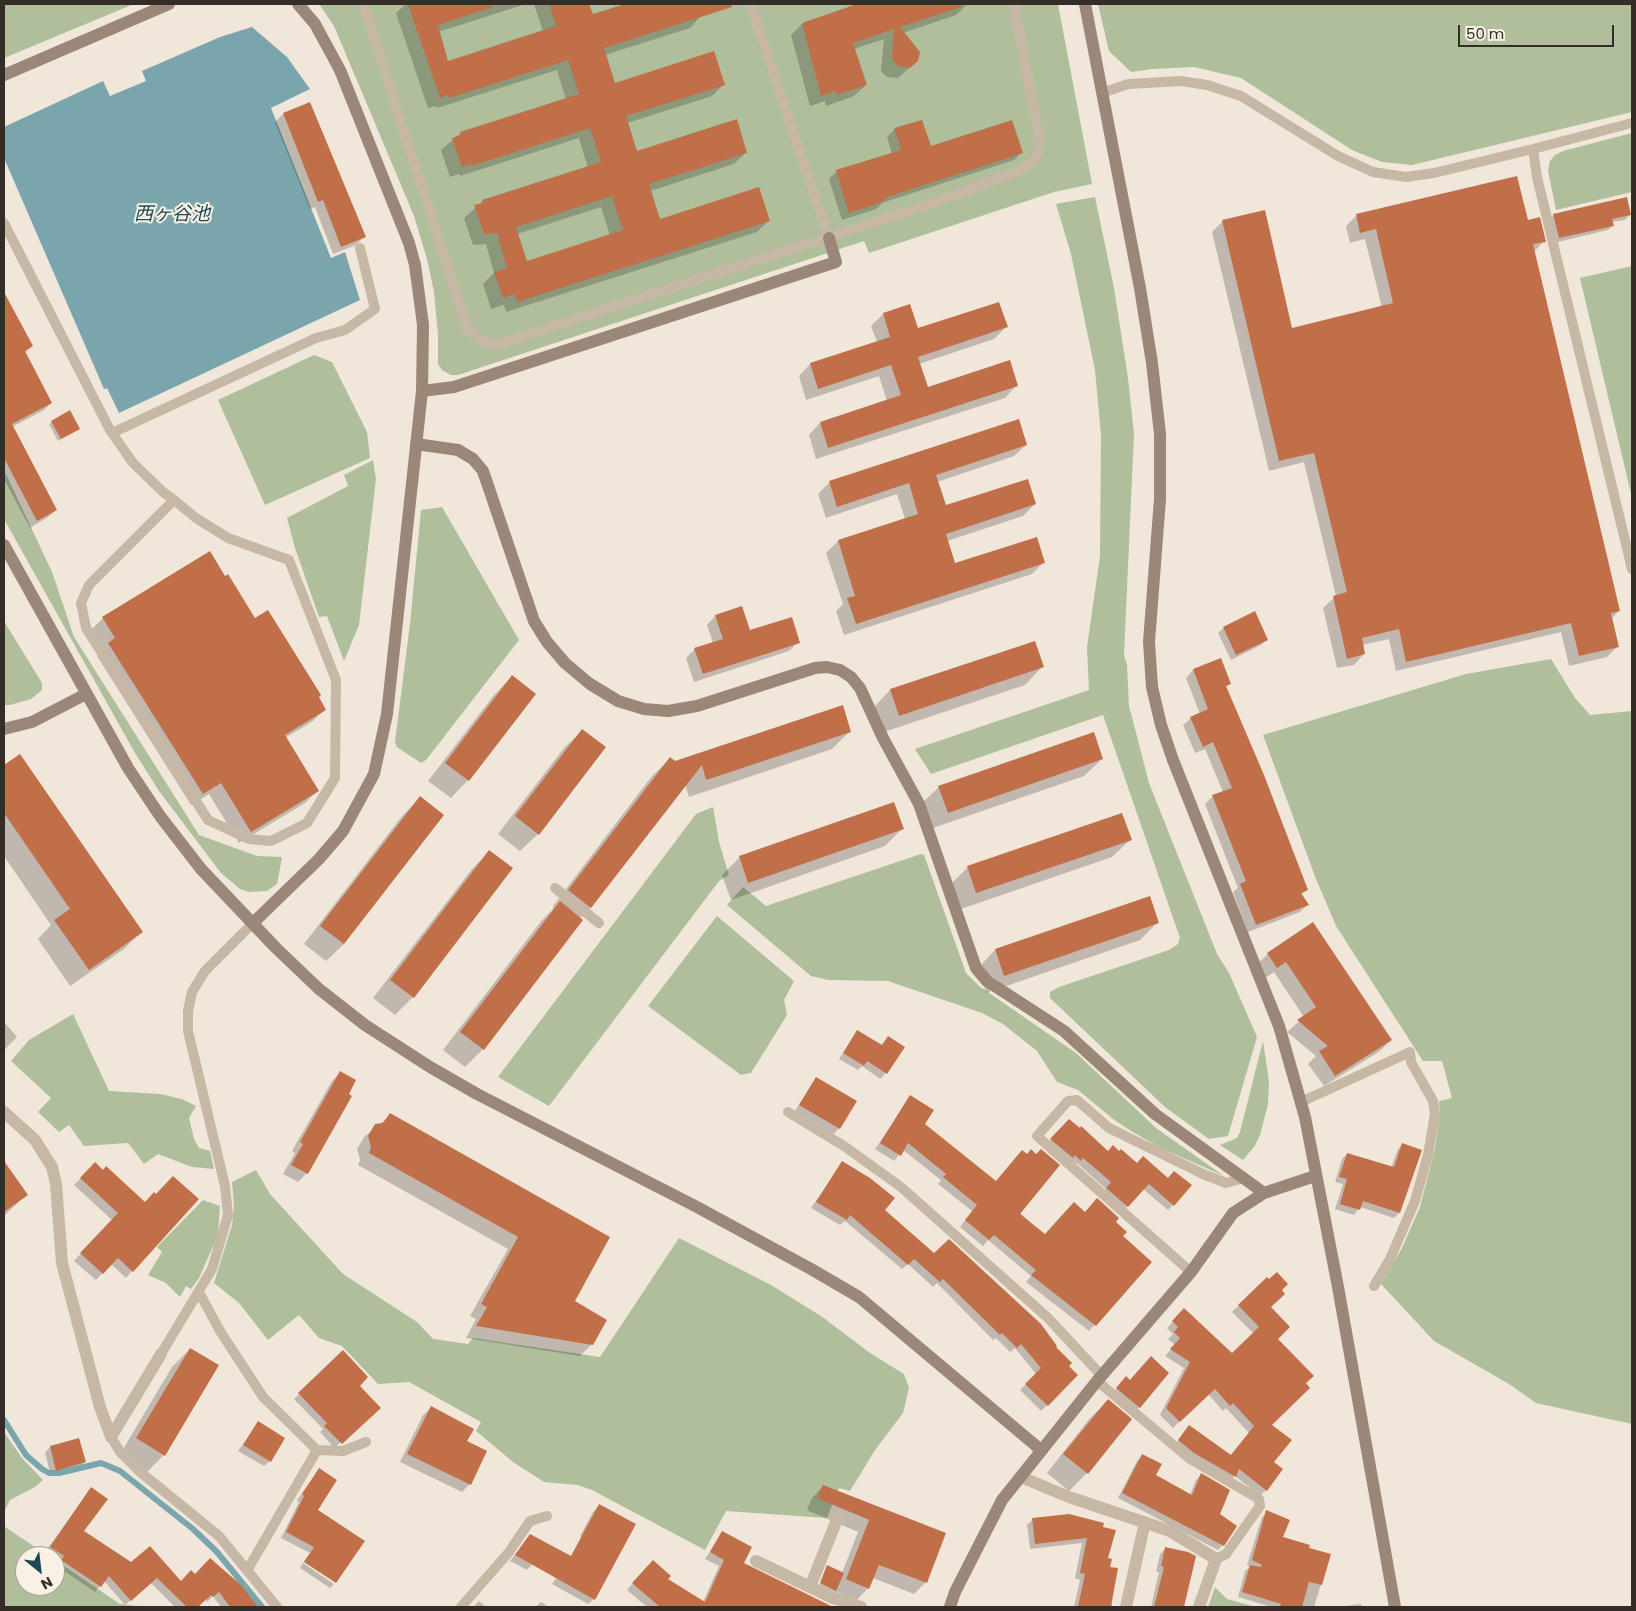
<!DOCTYPE html>
<html>
<head>
<meta charset="utf-8">
<style>
  body { margin:0 }
  #map { position:relative; width:1636px; height:1611px; overflow:hidden; background:#f0e7da; font-family:Poppins,sans-serif }
  canvas { display:block }
  .frame { position:absolute; inset:0; border:5px solid #342c27; pointer-events:none }
  .north { position:absolute; left:15px; top:1546px; width:50px; height:50px; box-sizing:border-box; background:#f8f1e6; border:1px solid #aaa29a; border-radius:50%; rotate:151deg; font-size:14px; font-weight:700; line-height:20px; text-align:center; color:#342c27 }
  .north::after { content:''; display:block; margin:auto; width:18px; height:22px; background:#1e4b53; clip-path:polygon(50% 0,100% 100%,50% 72%,0 100%) }
  .scale { position:absolute; left:1458px; top:25px; width:156px; height:22px; box-sizing:border-box; border:2px solid #342c27; border-top:0; padding-left:6px; font-size:15px; line-height:18px; white-space:nowrap; color:#342c27; -webkit-text-stroke:4px #f8f1e6; paint-order:stroke }
</style>
</head>
<body>
<div id="map">
<canvas width="1636" height="1611"></canvas>
<div class="frame"></div>
<div class="north">N</div>
<div class="scale">50 m</div>
</div>
<script>
const ctx = document.querySelector('canvas').getContext('2d');
ctx.lineJoin = 'round';
function fillPath(path, color) { ctx.fillStyle = color; ctx.fill(path, 'evenodd'); }
const poly = rows => new Path2D(rows.map(r => 'M' + r).join(''));
function trace(path, color, width, dash) { ctx.strokeStyle = color; ctx.lineWidth = width; ctx.lineCap = dash ? 'butt' : 'round'; ctx.setLineDash(dash || []); ctx.stroke(path); }
function label(font, color, halo, rows, align = 'center') {
  ctx.font = font + ' Poppins,"Noto Sans JP",sans-serif'; ctx.lineWidth = 4; ctx.setLineDash([]); ctx.textBaseline = 'middle'; ctx.strokeStyle = halo; ctx.fillStyle = color; for (const [text, x, y, turn = 0] of rows) {
    ctx.save(); ctx.translate(x, y); ctx.rotate((+turn || 0) * Math.PI / 180); ctx.textAlign = isNaN(turn) ? turn : align; if (halo) ctx.strokeText(text, 0, 0); ctx.fillText(text, 0, 0); ctx.restore();
  }
}
fillPath(poly([
  [4,4,134,4,4,58],
  [319,4,1058,4,1092,184,1054,192,869,253,864,241,458,375,451,375,442,370,438,364,438,335,434,292,427,259,414,216,334,26],
  [1098,4,1632,4,1632,112,1412,165,1382,162,1352,150,1241,78,1194,67,1152,69,1131,72,1109,51],
  [1632,133,1632,192,1556,210,1548,171,1550,161,1555,155,1563,151],
  [1095,197,1114,288,1128,378,1134,434,1124,655,1127,665,1129,706,1149,783,1217,954,1229,973,1257,1037,1228,1136,1209,1139,1165,1107,1050,998,1050,992,1059,987,1169,950,1178,944,1180,938,1103,715,931,774,915,749,1089,690,1087,647,1100,556,1101,435,1095,370,1071,254,1056,204],
  [1632,266,1632,498,1580,278],
  [314,355,332,362,367,432,370,458,265,505,218,400],
  [373,460,376,479,359,625,344,661,327,616,319,617,295,548,287,518,348,486,344,475],
  [4,470,52,572,74,637,199,835,257,856,282,857,277,884,267,891,249,892,240,889,221,873,159,791,135,753,4,519],
  [442,507,519,640,426,760,421,763,397,747,395,742,410,624,421,510],
  [4,621,42,683,42,690,31,699,10,705,4,705],
  [1551,659,1575,698,1590,715,1632,711,1632,1424,1536,1403,1509,1384,1434,1341,1381,1284,1402,1248,1420,1207,1435,1148,1440,1113,1439,1101,1452,1098,1442,1061,1423,1061,1336,926,1316,879,1263,735,1466,674],
  [713,807,719,842,729,875,719,881,549,1106,498,1077,696,814],
  [921,854,924,855,966,973,979,986,1076,1053,1156,1128,1224,1176,1161,1148,1131,1131,1113,1119,1078,1090,1057,1082,1037,1051,1003,1024,982,1013,888,981,828,980,811,976,727,905,743,887,766,906],
  [717,916,794,981,784,1000,787,1015,751,1073,741,1075,648,1006],
  [73,1014,109,1091,160,1094,182,1099,196,1106,189,1118,194,1139,199,1148,210,1151,214,1169,192,1167,158,1154,144,1164,128,1143,84,1146,69,1125,59,1132,38,1112,51,1098,11,1061,29,1040],
  [1263,1041,1269,1082,1268,1104,1260,1135,1254,1147,1243,1160,1220,1145,1237,1138,1240,1132],
  [256,1170,270,1194,343,1274,417,1322,433,1339,468,1344,473,1338,600,1357,679,1238,771,1285,821,1316,870,1353,904,1374,909,1388,903,1413,875,1450,850,1491,839,1488,827,1518,726,1511,705,1550,592,1490,578,1485,544,1482,513,1462,476,1431,481,1422,409,1382,378,1384,342,1346,319,1338,299,1315,268,1340,239,1303,214,1283,232,1225,234,1207,232,1182],
  [203,1200,220,1206,218,1235,199,1278,191,1289,186,1286,180,1297,166,1283,148,1275,162,1252,157,1247],
  [4,1432,22,1458,43,1480,35,1487,10,1500,4,1512],
  [4,1526,48,1556,25,1556,25,1586,55,1586,55,1560,120,1604,146,1607,4,1607],
  [1215,1587,1227,1599,1256,1607,1208,1607]
]), '#afbe9b');
fillPath(poly([
  [252,27,287,57,310,89,271,108,331,258,345,252,360,300,119,413,107,388,104,389,4,158,4,127,103,81,110,96,146,81,142,71,220,37]
]), '#7aa5ac');
fillPath(poly([
  [406,4,526,4,438,32,447,62,543,31,534,4,588,4,592,16,630,4,697,4,701,16,690,28,605,55,614,84,724,84,712,96,627,123,637,152,746,152,734,164,650,191,659,220,768,221,757,232,506,312,504,305,491,309,483,284,494,273,486,244,473,245,464,218,483,201,588,168,579,138,460,176,459,174,450,177,441,150,461,133,566,100,557,70,437,108,436,106,428,108,396,13],
  [601,207,610,236,526,263,517,234],
  [861,4,967,4,956,15,903,33,917,61,898,78,887,77,881,71,884,39,854,49,866,85,854,96,826,106,825,101,810,106,791,35,802,24],
  [309,104,364,237,356,245,333,254,315,207,310,209,275,122,283,114],
  [895,129,930,148,1022,152,1014,160,882,203,876,209,842,220,829,179,837,171,892,154,887,137],
  [1630,214,1625,220,1612,222,1613,225,1608,230,1554,243,1548,220,1554,215],
  [1356,216,1527,221,1544,241,1534,252,1619,611,1611,619,1617,647,1607,657,1569,666,1561,632,1396,671,1389,639,1362,645,1364,654,1354,665,1337,668,1323,608,1336,596,1304,462,1269,471,1212,232,1223,221,1291,329,1382,308,1365,239,1350,243,1346,226],
  [10,307,32,346,25,353,51,403,44,410,12,427,56,510,48,517,30,528,4,479,4,394,10,391,4,379,4,310],
  [883,314,917,330,1006,327,994,339,919,364,927,389,1016,386,1005,398,816,459,809,435,820,423,887,401,879,376,806,400,799,376,810,364,877,342,871,326],
  [69,412,76,431,58,441,49,424],
  [1026,445,1014,456,937,482,945,507,1035,504,1023,516,947,541,954,565,1044,562,1032,574,844,635,836,611,843,604,826,553,838,541,905,519,897,494,826,518,818,494,830,482],
  [715,616,749,632,798,642,789,651,694,682,686,658,695,649,713,643,707,625],
  [103,618,255,619,325,709,313,721,285,738,317,791,305,803,239,843,209,794,191,805,97,656,103,649,91,630],
  [1224,628,1267,639,1261,645,1231,660,1218,633],
  [1034,642,1042,667,1025,685,881,733,873,708,890,690],
  [1193,670,1229,684,1225,688,1307,890,1301,895,1307,905,1300,912,1248,932,1233,892,1238,888,1205,804,1213,796,1223,792,1205,749,1195,753,1183,725,1191,718,1200,714,1186,678],
  [512,677,468,780,451,798,428,781,494,695],
  [582,731,538,834,520,851,498,834,564,748],
  [850,731,832,749,689,797,685,785,591,907,580,918,581,919,483,1049,465,1067,443,1050,542,920,553,909,553,906,652,776,670,759,675,762],
  [20,756,141,932,124,949,70,986,38,939,51,925,4,856,4,767],
  [1102,759,1084,776,930,829,921,804,939,787],
  [420,798,344,944,326,961,304,944,402,816],
  [902,829,885,846,731,900,722,875,740,857],
  [1130,840,1112,857,958,910,950,885,968,867],
  [490,851,512,868,413,997,395,1015,373,998,472,869],
  [1149,897,1158,922,1140,940,986,993,978,968,995,950],
  [1313,924,1391,1040,1380,1051,1324,1086,1308,1064,1316,1056,1287,1032,1304,1017,1274,972,1265,978,1256,965,1268,954],
  [4,1022,17,1037,4,1050],
  [857,1032,881,1046,888,1038,886,1073,880,1079,862,1066,858,1070,839,1059],
  [341,1072,307,1173,298,1182,283,1174,295,1153,292,1151,332,1081],
  [816,1078,839,1128,834,1134,795,1111],
  [911,1097,924,1124,1045,1236,1084,1213,1114,1222,1121,1236,1150,1262,1089,1331,1026,1282,1031,1276,988,1240,983,1246,960,1227,972,1211,938,1184,941,1180,903,1150,894,1161,875,1149],
  [391,1115,608,1238,573,1301,592,1344,580,1356,466,1338,476,1319,470,1316,508,1249,358,1165,360,1160,357,1149,364,1137],
  [1069,1121,1108,1152,1113,1147,1173,1205,1168,1210,1143,1189,1122,1212,1101,1194,1106,1189,1077,1163,1075,1165,1046,1145],
  [1403,1145,1420,1151,1399,1213,1394,1218,1360,1207,1354,1215,1335,1209,1343,1184,1335,1182,1342,1159,1347,1154,1391,1168,1398,1149],
  [842,1163,883,1211,934,1254,949,1241,1040,1325,1067,1366,1077,1375,1041,1411,1020,1390,1036,1374,1015,1348,1010,1352,996,1338,993,1340,937,1283,933,1287,908,1264,902,1269,845,1221,840,1225,811,1208],
  [5,1164,26,1195,4,1216,4,1165],
  [95,1164,144,1203,132,1271,126,1278,111,1264,96,1280,74,1261,112,1220,74,1185],
  [1266,1279,1276,1339,1270,1425,1272,1463,1266,1490,1260,1496,1235,1476,1228,1483,1173,1447,1189,1427,1230,1456,1249,1433,1226,1408,1223,1411,1208,1394,1173,1428,1160,1415,1184,1368,1165,1356,1175,1345,1168,1339,1173,1334,1167,1328,1178,1316,1233,1354,1254,1334,1232,1312],
  [190,1349,164,1455,147,1472,119,1456,172,1367],
  [343,1352,358,1386,374,1413,334,1448,320,1432,323,1429,294,1399],
  [1167,1373,1134,1413,1112,1394,1120,1384],
  [1108,1401,1130,1419,1087,1473,1069,1491,1047,1473,1090,1418],
  [431,1408,465,1442,470,1484,462,1492,400,1462,423,1415],
  [258,1423,270,1461,264,1466,238,1451],
  [78,1439,85,1462,79,1468,51,1476,45,1453,50,1447],
  [1142,1456,1154,1476,1190,1495,1196,1480,1201,1475,1218,1514,1223,1545,1218,1550,1118,1498,1137,1461],
  [319,1470,316,1510,336,1582,304,1561,310,1553,281,1538,299,1502,297,1500],
  [823,1486,945,1533,926,1582,914,1594,873,1578,868,1588,857,1600,819,1586,828,1567,842,1573,858,1532,807,1510,812,1498],
  [91,1488,83,1531,131,1564,181,1582,195,1576,240,1586,256,1607,221,1607,213,1596,207,1602,205,1599,197,1607,175,1607,151,1583,125,1605,104,1581,95,1592,57,1566,59,1562,55,1556,45,1552],
  [599,1506,594,1599,588,1604,552,1584,584,1539,580,1536,593,1512],
  [1267,1512,1281,1538,1330,1555,1314,1607,1272,1607,1238,1597,1245,1571,1250,1567,1247,1565,1262,1517],
  [1033,1519,1102,1528,1112,1607,1074,1607,1080,1580,1075,1578,1082,1543,1030,1549,1027,1525],
  [723,1532,742,1563,773,1580,760,1607,647,1607,627,1590,647,1567,703,1602,719,1566,705,1559],
  [530,1535,532,1565,527,1570,510,1561],
  [1166,1548,1194,1557,1182,1607,1151,1607,1159,1572,1156,1572,1160,1554],
  [303,1563,334,1584,330,1588,300,1568],
  [479,1601,486,1607,473,1607],
  [541,1602,549,1607,536,1607],
  [1361,1604,1362,1607,1337,1607]
]), '#0003');
trace(poly([
  [4,1420,26,1455,42,1469,49,1473,59,1473,101,1463,120,1471,193,1529,217,1552,262,1607]
]), '#7aa5ac', 6);
fillPath(poly([
  [408,4,492,4,493,7,438,25,448,61,556,26,549,4,589,4,593,14,625,4,731,4,732,7,604,48,615,83,714,51,725,85,626,116,637,151,737,119,747,153,649,184,660,219,759,187,770,221,517,302,515,294,503,298,494,272,507,268,497,233,484,234,474,205,483,203,482,200,601,162,590,128,471,166,470,164,462,167,452,138,461,135,460,132,579,94,568,60,449,98,448,95,440,98],
  [612,196,623,230,527,261,516,227],
  [857,4,960,4,961,7,900,27,920,52,918,61,910,68,898,66,892,59,894,29,853,43,867,85,837,95,836,91,821,96,802,23],
  [310,102,366,237,341,247,323,200,318,202,283,113],
  [922,120,931,146,1012,120,1023,153,884,198,885,201,849,213,836,170,901,150,894,128],
  [1517,176,1528,220,1540,217,1546,242,1533,244,1620,611,1611,613,1619,647,1579,656,1571,623,1406,662,1399,629,1362,638,1365,654,1347,659,1333,596,1347,592,1314,453,1279,461,1222,220,1265,210,1292,328,1393,303,1376,229,1360,233,1356,214],
  [1627,197,1631,215,1612,219,1614,226,1559,238,1553,214],
  [4,292,33,346,25,351,52,403,12,424,57,510,37,521,4,458],
  [999,302,1008,327,918,357,928,387,1010,360,1018,386,828,448,820,422,901,395,891,365,818,389,810,363,890,337,883,313,910,304,918,328],
  [70,410,80,429,61,439,51,421],
  [1019,419,1027,445,936,475,946,505,1028,479,1036,504,946,534,955,563,1037,537,1045,563,856,624,847,598,855,596,838,540,918,514,909,483,837,507,829,481],
  [210,551,225,576,228,574,255,618,268,610,321,695,319,697,326,710,285,735,319,791,251,832,221,783,203,794,108,643,115,638,102,617],
  [742,606,750,630,792,617,800,643,703,674,694,648,723,639,715,615],
  [1255,611,1268,640,1236,655,1223,627],
  [1035,641,1044,667,899,716,890,689],
  [1221,658,1231,684,1226,686,1264,775,1308,890,1301,893,1309,905,1256,925,1240,884,1246,881,1212,795,1232,788,1213,742,1203,747,1190,717,1208,709,1193,669],
  [512,675,536,694,469,781,445,763],
  [843,705,851,732,706,780,702,765,591,908,568,890,670,757,675,761],
  [582,729,606,747,539,835,515,816],
  [1094,732,1103,759,948,813,938,786],
  [20,754,143,932,89,970,54,920,70,909,4,813,4,765],
  [420,796,444,815,344,944,320,926],
  [894,802,904,829,748,883,739,856],
  [1122,813,1132,840,976,893,967,866],
  [489,850,513,868,414,998,390,980],
  [1150,896,1159,923,1004,976,995,949],
  [560,901,583,920,484,1050,460,1032],
  [1313,922,1392,1040,1335,1076,1319,1051,1328,1046,1297,1020,1316,1007,1286,962,1277,968,1267,953],
  [857,1030,882,1045,888,1036,905,1047,887,1074,867,1061,864,1066,843,1053],
  [340,1071,356,1080,349,1094,352,1096,308,1174,291,1165,303,1144,300,1142],
  [816,1077,857,1101,840,1129,799,1105],
  [910,1095,934,1110,925,1124,996,1181,1022,1150,1027,1154,1031,1149,1036,1154,1041,1149,1060,1165,1020,1214,1045,1234,1074,1202,1085,1212,1097,1198,1119,1218,1116,1222,1127,1232,1123,1236,1152,1262,1096,1326,1031,1275,1036,1270,994,1235,989,1240,965,1220,977,1205,943,1177,946,1174,908,1143,901,1156,880,1143],
  [390,1113,610,1237,575,1301,607,1320,593,1345,476,1326,487,1307,481,1304,518,1237,369,1153,371,1147,368,1136,375,1124,383,1123],
  [1069,1119,1080,1128,1081,1126,1108,1151,1113,1145,1119,1151,1121,1149,1137,1163,1143,1156,1168,1178,1174,1171,1192,1185,1174,1206,1149,1184,1128,1207,1106,1188,1111,1182,1083,1158,1081,1161,1075,1155,1073,1158,1050,1139],
  [1402,1143,1422,1150,1400,1213,1363,1201,1360,1210,1340,1204,1347,1179,1339,1177,1347,1153,1394,1167],
  [4,1161,28,1195,4,1212],
  [842,1161,870,1178,895,1198,885,1210,934,1253,949,1239,1041,1324,1057,1346,1056,1347,1072,1363,1069,1366,1078,1375,1048,1406,1025,1384,1041,1368,1021,1344,1017,1348,1002,1333,1000,1335,943,1279,940,1282,914,1259,908,1265,850,1215,847,1220,816,1202],
  [95,1162,103,1170,106,1166,145,1202,154,1192,156,1194,173,1176,199,1199,133,1272,118,1258,103,1274,80,1253,118,1213,80,1178],
  [1277,1272,1288,1284,1282,1290,1285,1294,1271,1307,1290,1327,1278,1339,1314,1376,1306,1383,1310,1388,1272,1425,1292,1440,1274,1462,1283,1469,1267,1491,1239,1469,1236,1477,1194,1453,1178,1440,1189,1425,1231,1455,1254,1426,1233,1403,1230,1406,1215,1389,1180,1422,1166,1408,1190,1362,1170,1349,1180,1338,1174,1332,1178,1327,1172,1321,1184,1308,1232,1353,1259,1327,1238,1305,1267,1277,1269,1279],
  [190,1348,219,1365,165,1456,136,1438],
  [343,1350,368,1377,360,1386,381,1408,342,1444,324,1426,327,1423,298,1393],
  [1151,1356,1169,1373,1140,1408,1116,1388,1126,1376,1130,1380],
  [1108,1399,1132,1419,1088,1474,1063,1454],
  [431,1406,474,1429,467,1441,487,1451,471,1485,407,1454],
  [258,1421,285,1438,271,1462,243,1445],
  [79,1438,86,1462,56,1471,50,1446],
  [1142,1454,1162,1464,1156,1475,1192,1495,1201,1473,1230,1490,1220,1514,1237,1526,1224,1546,1122,1493],
  [319,1468,337,1480,318,1510,365,1541,336,1583,304,1562,314,1547,286,1532,304,1496,302,1494],
  [823,1485,946,1533,927,1583,879,1565,869,1589,846,1579,869,1520,817,1498],
  [91,1487,108,1499,84,1531,131,1562,150,1546,181,1581,191,1570,195,1574,210,1558,241,1585,258,1607,230,1607,219,1592,213,1597,211,1595,198,1607,187,1607,157,1578,131,1601,109,1576,101,1587,61,1560,64,1556,50,1547],
  [599,1504,636,1524,595,1600,515,1555,530,1534,571,1556],
  [1266,1510,1290,1520,1283,1537,1310,1545,1309,1548,1331,1554,1322,1585,1309,1582,1302,1607,1280,1607,1281,1604,1242,1592,1250,1565,1261,1567,1262,1565,1252,1560],
  [1069,1514,1104,1523,1103,1527,1116,1530,1108,1558,1112,1559,1110,1567,1118,1568,1111,1607,1078,1607,1085,1574,1080,1573,1087,1538,1035,1544,1032,1518],
  [722,1531,752,1547,744,1563,833,1607,660,1607,632,1583,653,1560,671,1576,668,1579,705,1602,724,1560,710,1552],
  [1165,1547,1188,1552,1196,1556,1184,1607,1154,1607,1164,1567,1161,1566],
  [827,1565,844,1573,836,1591,820,1583]
]), '#c06f48');
trace(poly([
  [363,4,468,330,483,342,498,344,934,203,1018,171,1033,163,1039,151,1038,132,1014,4],
  [750,4,829,238],
  [1102,93,1128,84,1181,81,1207,85,1241,96,1338,156,1373,172,1406,177,1434,173,1533,149,1632,123],
  [1533,149,1537,177,1632,569],
  [4,223,110,430,133,463,163,492,174,500,196,518,228,538,289,560,336,680,335,778,307,823,271,841,249,839,208,820,86,628,81,603,89,585,174,500],
  [112,433,316,338,345,330,375,309,360,248],
  [555,888,599,923],
  [1301,1102,1410,1052,1411,1062,1433,1101,1435,1114,1428,1155,1415,1201,1390,1259,1374,1286],
  [788,1112,844,1146,901,1187,1048,1318,1101,1375],
  [1191,1272,1037,1136,1068,1101,1077,1100,1109,1128,1203,1174,1226,1183,1243,1178],
  [199,1292,220,1331,263,1397,317,1450,248,1569],
  [161,1354,212,1269,228,1215,225,1186,188,1031,188,1011,192,992,205,971,253,923],
  [1097,1381,1190,1459,1259,1499,1260,1506,1226,1554,1216,1559],
  [111,1437,120,1452,139,1471,219,1536,277,1607],
  [317,1450,343,1451,366,1442],
  [461,1607,509,1552,530,1521,547,1516]
]), '#c7b8a6', 10);
trace(poly([
  [4,1112,35,1140,52,1167,56,1184,62,1263,100,1407,111,1437],
  [111,1437,161,1354],
  [1021,1477,1069,1497,1170,1531,1216,1559,1199,1607],
  [756,1561,833,1598,861,1607],
  [810,1587,838,1517],
  [1126,1607,1145,1522]
]), '#c7b8a6', 12);
trace(poly([
  [1085,4,1140,288,1152,363,1160,434,1160,499,1149,642,1152,687,1161,725,1173,760,1279,1026,1305,1117,1338,1287,1395,1607],
  [4,75,169,4],
  [422,391,454,387,836,262,829,238],
  [416,444,458,450,473,459,483,471,534,621,547,642,565,663,590,684,618,701,644,709,668,711,697,706,815,668,827,667,840,670,851,677,860,688,883,738,919,804,976,968,987,981,1064,1031,1155,1114,1264,1193],
  [4,545,128,768,160,816,201,869,276,948,319,989,365,1025,430,1067,477,1094,697,1207,811,1269,859,1297,1041,1450],
  [4,729,32,722,86,694],
  [253,923,319,859,343,831,374,774,387,714,422,391,423,325,415,265,409,243,340,70,315,24,298,4],
  [950,1607,955,1592,1002,1500,1097,1381,1191,1272,1233,1213,1264,1193,1315,1176]
]), '#9b8778', 12);
label('italic 19px', '#1e4b53', '#f8f1e6', [
  ["西ヶ谷池",172,215]
]);
</script>
</body>
</html>
